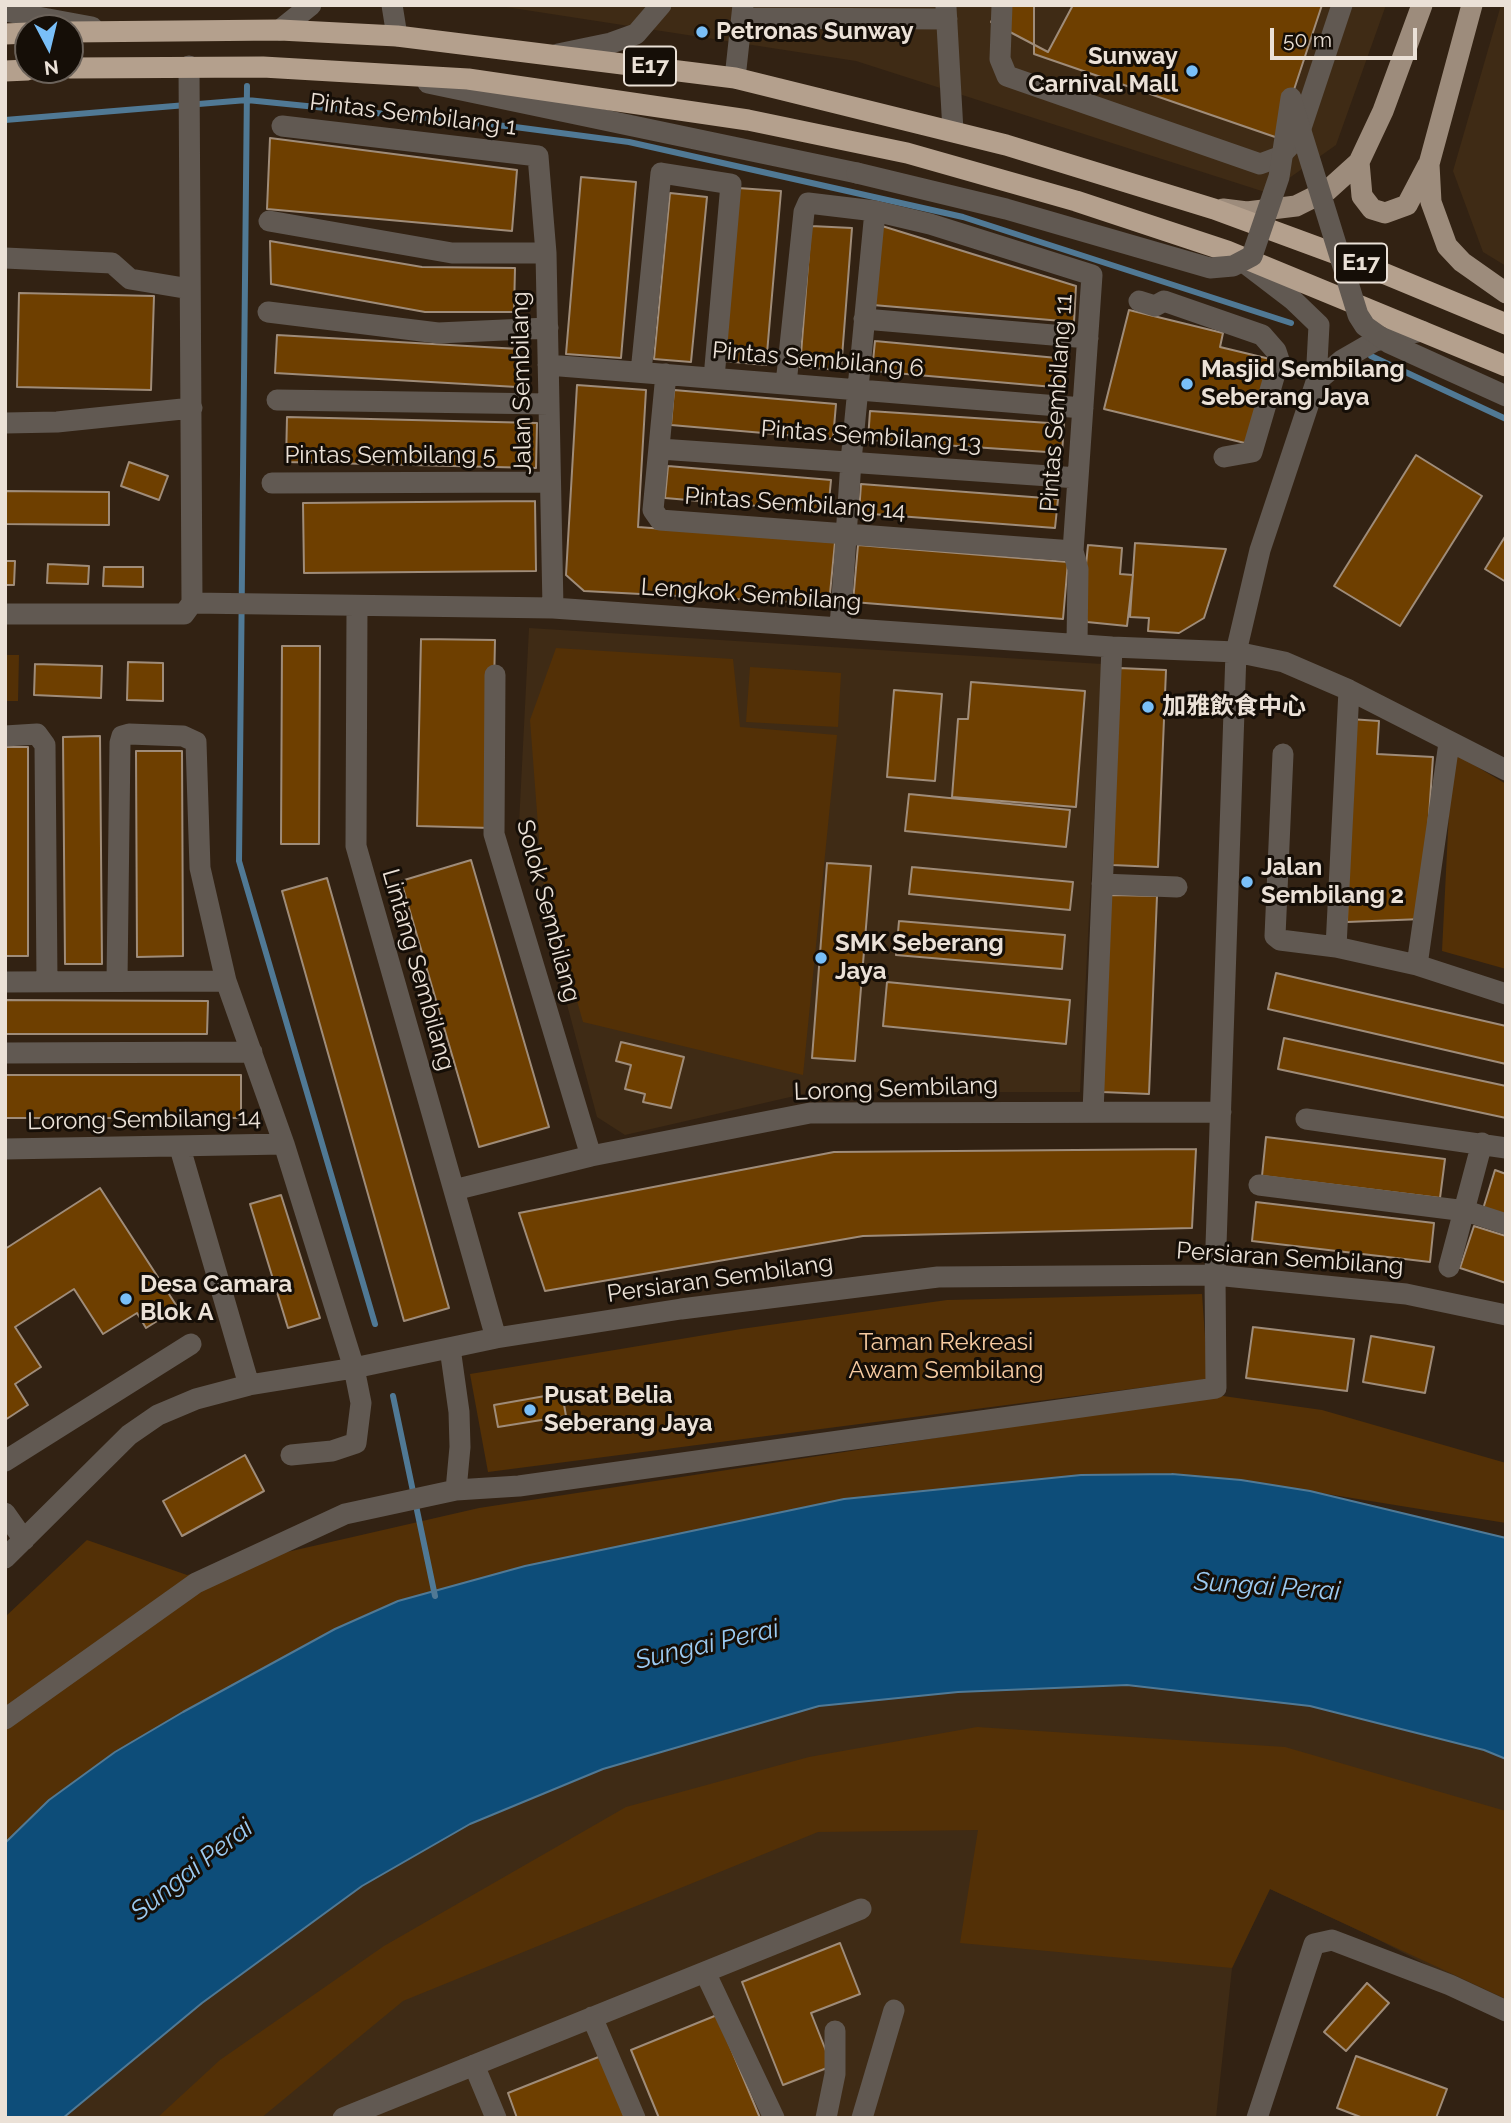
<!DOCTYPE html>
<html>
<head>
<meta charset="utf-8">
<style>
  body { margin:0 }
  #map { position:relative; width:1511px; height:2123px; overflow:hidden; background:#322213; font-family:Raleway,sans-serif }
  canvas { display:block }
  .frame { position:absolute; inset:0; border:7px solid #ebe1d7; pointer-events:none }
  .north { position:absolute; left:14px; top:14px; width:70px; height:70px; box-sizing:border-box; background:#150e07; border:2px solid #6b625a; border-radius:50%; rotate:173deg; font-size:19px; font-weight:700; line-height:28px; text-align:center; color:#ebe1d7 }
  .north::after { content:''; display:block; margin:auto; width:24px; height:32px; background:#79bff8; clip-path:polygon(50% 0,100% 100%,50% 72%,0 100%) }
  .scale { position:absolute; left:1270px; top:28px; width:147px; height:32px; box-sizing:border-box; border:4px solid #ebe1d7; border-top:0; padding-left:9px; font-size:21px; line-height:24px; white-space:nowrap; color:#ebe1d7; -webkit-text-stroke:5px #150e07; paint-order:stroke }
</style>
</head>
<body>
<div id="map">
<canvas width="1511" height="2123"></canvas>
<div class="frame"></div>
<div class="north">N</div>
<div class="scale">50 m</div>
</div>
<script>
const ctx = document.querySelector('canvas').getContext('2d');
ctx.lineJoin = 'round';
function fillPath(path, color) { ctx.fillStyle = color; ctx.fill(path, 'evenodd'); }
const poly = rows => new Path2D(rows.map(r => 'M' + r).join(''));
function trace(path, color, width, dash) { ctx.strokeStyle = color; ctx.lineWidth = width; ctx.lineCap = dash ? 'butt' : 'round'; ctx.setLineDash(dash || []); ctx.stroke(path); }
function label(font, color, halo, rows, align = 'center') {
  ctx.font = font + ' Raleway,"Noto Sans SC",sans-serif'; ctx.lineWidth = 6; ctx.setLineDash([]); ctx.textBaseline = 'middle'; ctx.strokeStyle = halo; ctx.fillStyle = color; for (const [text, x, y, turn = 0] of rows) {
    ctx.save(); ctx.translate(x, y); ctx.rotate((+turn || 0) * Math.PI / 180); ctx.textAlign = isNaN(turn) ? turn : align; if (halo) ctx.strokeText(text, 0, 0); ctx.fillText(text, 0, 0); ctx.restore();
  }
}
fillPath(poly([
  [493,5,1386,5,1336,145,1268,193,856,61],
  [1501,5,1506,5,1506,266,1483,252,1453,171],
  [529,628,1102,664,1080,1092,812,1092,625,1135,597,1117,519,824],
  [1127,1685,1310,1706,1484,1750,1506,1759,1506,2006,1373,1937,1270,1889,1232,1968,1216,2118,63,2118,202,2003,362,1886,470,1824,603,1769,819,1706,958,1692]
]), '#3f2b15');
fillPath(poly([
  [556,648,733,659,740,727,837,735,803,1075,583,1022,542,878,530,720],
  [5,655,19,655,18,701,5,701],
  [750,667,841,673,838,727,746,722],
  [1452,752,1506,784,1506,969,1442,951],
  [1202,1294,1208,1379,488,1472,470,1374,741,1329,947,1300],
  [1216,1395,1322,1410,1506,1463,1506,1523,1241,1480,1172,1474,1081,1475,844,1499,525,1566,398,1601,115,1752,49,1800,5,1843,5,1617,87,1540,187,1575,479,1508],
  [977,1727,1285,1747,1506,1811,1506,1999,1270,1889,1232,1968,960,1943,978,1830,818,1832,403,2001,261,2118,157,2118,220,2060,384,1946,626,1807,809,1757]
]), '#533006');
const water = poly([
  [1172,1474,1241,1480,1310,1491,1506,1538,1506,1759,1484,1750,1310,1706,1127,1685,958,1692,819,1706,603,1769,470,1824,362,1886,202,2003,63,2118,5,2118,5,1843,49,1800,115,1752,183,1712,335,1629,398,1601,525,1566,844,1499,1081,1475,1172,1474]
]);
fillPath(water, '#0d4d79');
trace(water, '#507995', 2);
trace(poly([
  [247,86,239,861,375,1324],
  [5,120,247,100,515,127,629,142,963,217,1291,323],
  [1371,356,1506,419],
  [393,1396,435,1596]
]), '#507995', 6);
const building = poly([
  [1000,5,1073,5,1048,52,991,22,1000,5],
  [1034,5,1322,5,1278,138,1034,54,1034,5],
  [270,138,517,170,512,231,267,209,270,138],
  [581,177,636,182,621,358,566,354,581,177],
  [738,188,781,191,766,365,723,361,738,188],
  [670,193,707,197,691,362,654,359,670,193],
  [811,226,852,228,841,370,800,367,811,226],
  [882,226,1076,286,1074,322,873,305,882,226],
  [270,241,422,267,515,268,514,312,425,312,271,284,270,241],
  [19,293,154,296,151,390,17,387,19,293],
  [1129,310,1223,333,1220,347,1270,359,1249,444,1104,409,1129,310],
  [277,335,519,349,517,387,275,373,277,335],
  [875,341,1068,359,1065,388,872,371,875,341],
  [577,385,646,390,638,527,835,542,829,604,584,591,566,575,577,385],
  [674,390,836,404,833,439,671,425,674,390],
  [870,411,1064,424,1062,453,868,440,870,411],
  [287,417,537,423,536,468,286,462,287,417],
  [1416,455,1482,496,1400,626,1334,586,1416,455],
  [129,462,168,476,159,500,121,486,129,462],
  [668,466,831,480,828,512,665,498,668,466],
  [861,484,1058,499,1055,528,859,513,861,484],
  [5,491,109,492,109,525,5,524,5,491],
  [535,501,536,571,304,573,303,503,535,501],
  [1506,535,1506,582,1485,569,1506,535],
  [1135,543,1226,549,1204,618,1179,633,1148,631,1149,618,1130,617,1135,543],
  [858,545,1068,562,1063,619,853,602,858,545],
  [1088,545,1122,548,1120,574,1133,575,1127,626,1087,622,1082,605,1088,545],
  [5,561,15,561,14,585,5,585,5,561],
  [48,564,89,566,88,584,47,583,48,564],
  [104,567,143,567,143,587,103,586,104,567],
  [421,639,495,640,491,828,417,826,421,639],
  [282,646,320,646,319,844,281,844,282,646],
  [128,662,163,663,163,701,127,700,128,662],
  [35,664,102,666,101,698,34,695,35,664],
  [1119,668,1166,670,1158,867,1112,865,1119,668],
  [971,682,1085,691,1076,807,952,797,958,719,968,719,971,682],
  [894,690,942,694,935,781,887,777,894,690],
  [1350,719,1379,721,1377,754,1433,757,1422,919,1347,922,1350,719],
  [100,736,102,964,65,964,63,737,100,736],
  [5,747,28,747,28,956,5,956,5,747],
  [136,751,182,751,183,956,137,957,136,751],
  [909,794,1070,810,1066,847,905,831,909,794],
  [471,860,549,1127,479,1147,401,881,471,860],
  [827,863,871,866,855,1061,812,1058,827,863],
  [912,867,1073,882,1070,910,909,894,912,867],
  [327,878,449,1308,404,1321,282,891,327,878],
  [1110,895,1157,896,1149,1094,1102,1092,1110,895],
  [899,921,1065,935,1062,969,896,955,899,921],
  [1276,973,1506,1026,1506,1064,1268,1009,1276,973],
  [887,982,1070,1000,1066,1044,883,1026,887,982],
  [5,1000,208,1001,207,1034,5,1034,5,1000],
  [1284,1038,1506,1086,1506,1118,1278,1069,1284,1038],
  [621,1042,684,1057,671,1108,643,1102,645,1094,625,1089,631,1065,616,1061,621,1042],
  [5,1075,241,1075,241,1118,5,1118,5,1075],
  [1266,1137,1445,1159,1440,1198,1262,1176,1266,1137],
  [1196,1149,1192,1228,863,1236,545,1291,519,1213,834,1152,1196,1149],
  [1495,1170,1506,1174,1506,1216,1483,1209,1495,1170],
  [100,1188,178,1308,146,1328,137,1313,103,1334,74,1289,15,1327,41,1367,15,1384,28,1405,5,1420,5,1249,100,1188],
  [281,1195,320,1318,288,1328,250,1204,281,1195],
  [1256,1202,1434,1223,1430,1262,1252,1241,1256,1202],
  [1474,1226,1506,1236,1506,1283,1460,1268,1474,1226],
  [1253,1327,1354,1339,1347,1391,1246,1378,1253,1327],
  [1371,1336,1434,1347,1425,1393,1363,1382,1371,1336],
  [562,1393,566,1416,498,1427,494,1405,562,1393],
  [245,1455,264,1491,182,1536,163,1501,245,1455],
  [840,1943,860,1994,811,2013,832,2066,783,2085,742,1982,840,1943],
  [1367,1983,1389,2003,1346,2051,1324,2032,1367,1983],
  [717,2015,760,2118,659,2118,631,2050,717,2015],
  [601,2056,625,2118,517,2118,508,2093,601,2056],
  [1356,2056,1447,2089,1436,2118,1363,2118,1337,2108,1356,2056]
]);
fillPath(building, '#6e3f00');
trace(building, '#9f8c79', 2);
trace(poly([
  [392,5,397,36],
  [1002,5,1000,59,1007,76,1260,164,1279,157,1298,137,1342,5],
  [946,7,953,131],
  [5,11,92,27],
  [744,18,947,19],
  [280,30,311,5],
  [558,54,611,43,636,34,661,5],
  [735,78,743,5],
  [428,83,857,173],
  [282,126,538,156,546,253,553,608],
  [269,221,452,253,546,253],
  [5,258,112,263,130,279,190,289],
  [1139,301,1155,306,1164,301,1262,335,1276,351,1279,360,1252,452,1224,457],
  [268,312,438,333,548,328],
  [864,319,1088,338],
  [548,365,1083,408],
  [641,372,661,173,731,184,714,378],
  [666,374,653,510,660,520,1073,551],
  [1316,382,1342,360,1375,341,1422,331],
  [786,384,804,212,808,203,875,211,930,224,1092,275,1073,551,1078,569,1077,644],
  [277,400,549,404],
  [5,423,57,422,192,408],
  [660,449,1078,478],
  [272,483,550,482],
  [192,603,553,608,1112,647,1236,652,1284,662,1349,690,1506,770],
  [357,607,356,846,496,1338],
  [5,614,184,614,192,603,189,66],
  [840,628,851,461,875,211],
  [495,675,494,834,591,1156],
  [5,736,37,734,45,745,47,982],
  [1283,754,1275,936,1280,940,1336,947,1417,965,1506,994],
  [1102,884,1177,887],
  [1336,947,1349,690],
  [1417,965,1449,743],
  [117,981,120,743,122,736,129,734,183,736,196,742,200,868,226,981,284,1144,354,1368,361,1403,356,1443,332,1451,291,1455],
  [5,982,226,981],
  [5,1053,252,1052],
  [1093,1112,1112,647],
  [1306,1119,1506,1148],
  [180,1148,249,1385],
  [5,1149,284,1144],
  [1259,1185,1466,1211,1506,1224],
  [454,1190,591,1156,810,1113,1221,1112],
  [1449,1267,1482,1143],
  [450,1348,459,1412,460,1447,456,1490],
  [5,1461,191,1344],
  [5,1513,24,1540],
  [5,1558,129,1435,158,1415,196,1399,249,1385,354,1368,496,1338,681,1309,938,1277,1215,1275,1406,1294,1506,1315],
  [5,1719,196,1583,345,1514,456,1490,519,1486,1216,1388,1215,1275,1236,652,1260,550,1316,382,1319,325,1293,300,1242,261],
  [705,1972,774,2118],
  [592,2017,635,2118],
  [474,2065,496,2118],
  [343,2118,861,1909],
  [826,2118,835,2074,835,2031],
  [862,2118,894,2010],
  [1257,2118,1314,1944,1332,1940,1450,1985,1506,2011]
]), '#615952', 21);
trace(poly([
  [1472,5,1429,164,1431,202,1447,246,1462,262,1506,293],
  [1359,162,1362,196,1372,209,1385,213,1407,205,1428,165],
  [1223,209,1247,212,1296,206,1328,190,1359,162,1383,111,1422,5]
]), '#9d8c7c', 21);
trace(poly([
  [70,32,280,30,397,36,735,78,1006,145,1214,209,1347,258,1506,324],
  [5,34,28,33],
  [70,68,263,67,468,79,748,120,907,153,1076,201,1227,251,1506,366],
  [5,71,28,70]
]), '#b4a08d', 21);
trace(poly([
  [1292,102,1358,315,1365,326,1389,343,1506,396],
  [857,173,1006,209,1210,268,1233,266,1252,256,1279,177,1291,98]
]), '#615952', 21);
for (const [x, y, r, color] of [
  [702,32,7,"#79bff8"],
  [1192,71,7,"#79bff8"],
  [1187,384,7,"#79bff8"],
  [1148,707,7,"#79bff8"],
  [1247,882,7,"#79bff8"],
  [821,958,7,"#79bff8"],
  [126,1299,7,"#79bff8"],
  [530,1410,7,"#79bff8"]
]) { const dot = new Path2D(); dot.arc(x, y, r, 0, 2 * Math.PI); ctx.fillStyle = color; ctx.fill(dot); trace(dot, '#150e07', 2.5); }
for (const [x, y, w] of [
  [650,66,52],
  [1361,263,52]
]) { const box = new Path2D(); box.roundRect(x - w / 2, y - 19.5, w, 39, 5); ctx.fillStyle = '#150e07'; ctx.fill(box); trace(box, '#ebe1d7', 2); }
label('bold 23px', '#ebe1d7', null, [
  ["E17",650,66],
  ["E17",1361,263]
]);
label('bold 24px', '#ebe1d7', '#150e07', [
  ["Petronas Sunway",716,32],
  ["Sunway",1178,57,"right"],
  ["Carnival Mall",1178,85,"right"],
  ["Masjid Sembilang",1201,370],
  ["Seberang Jaya",1201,398],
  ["加雅飲食中心",1162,707],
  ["Jalan",1261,868],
  ["Sembilang 2",1261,896],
  ["SMK Seberang",835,944],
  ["Jaya",835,972],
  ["Desa Camara",140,1285],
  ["Blok A",140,1313],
  ["Pusat Belia",544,1396],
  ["Seberang Jaya",544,1424]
], 'left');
label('24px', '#ebe1d7', '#150e07', [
  ["Pintas Sembilang 1",413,115,7],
  ["Pintas Sembilang 6",818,360,5],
  ["Jalan Sembilang",522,383,-91],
  ["Pintas Sembilang 11",1057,403,-86],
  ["Pintas Sembilang 13",871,437,4],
  ["Pintas Sembilang 5",390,456],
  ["Pintas Sembilang 14",795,504,4],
  ["Lengkok Sembilang",751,595,4],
  ["Solok Sembilang",548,911,75],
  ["Lintang Sembilang",418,970,74],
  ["Lorong Sembilang",896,1089,-2],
  ["Lorong Sembilang 14",144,1120,-1],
  ["Persiaran Sembilang",1290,1259,4],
  ["Persiaran Sembilang",720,1279,-8]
]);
label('24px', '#f7cba1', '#150e07', [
  ["Taman Rekreasi",946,1343],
  ["Awam Sembilang",946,1371]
]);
label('italic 26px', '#9ccbf2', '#150e07', [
  ["Sungai Perai",1267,1587,4],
  ["Sungai Perai",707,1645,-13],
  ["Sungai Perai",192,1870,-38]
]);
</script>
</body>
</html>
